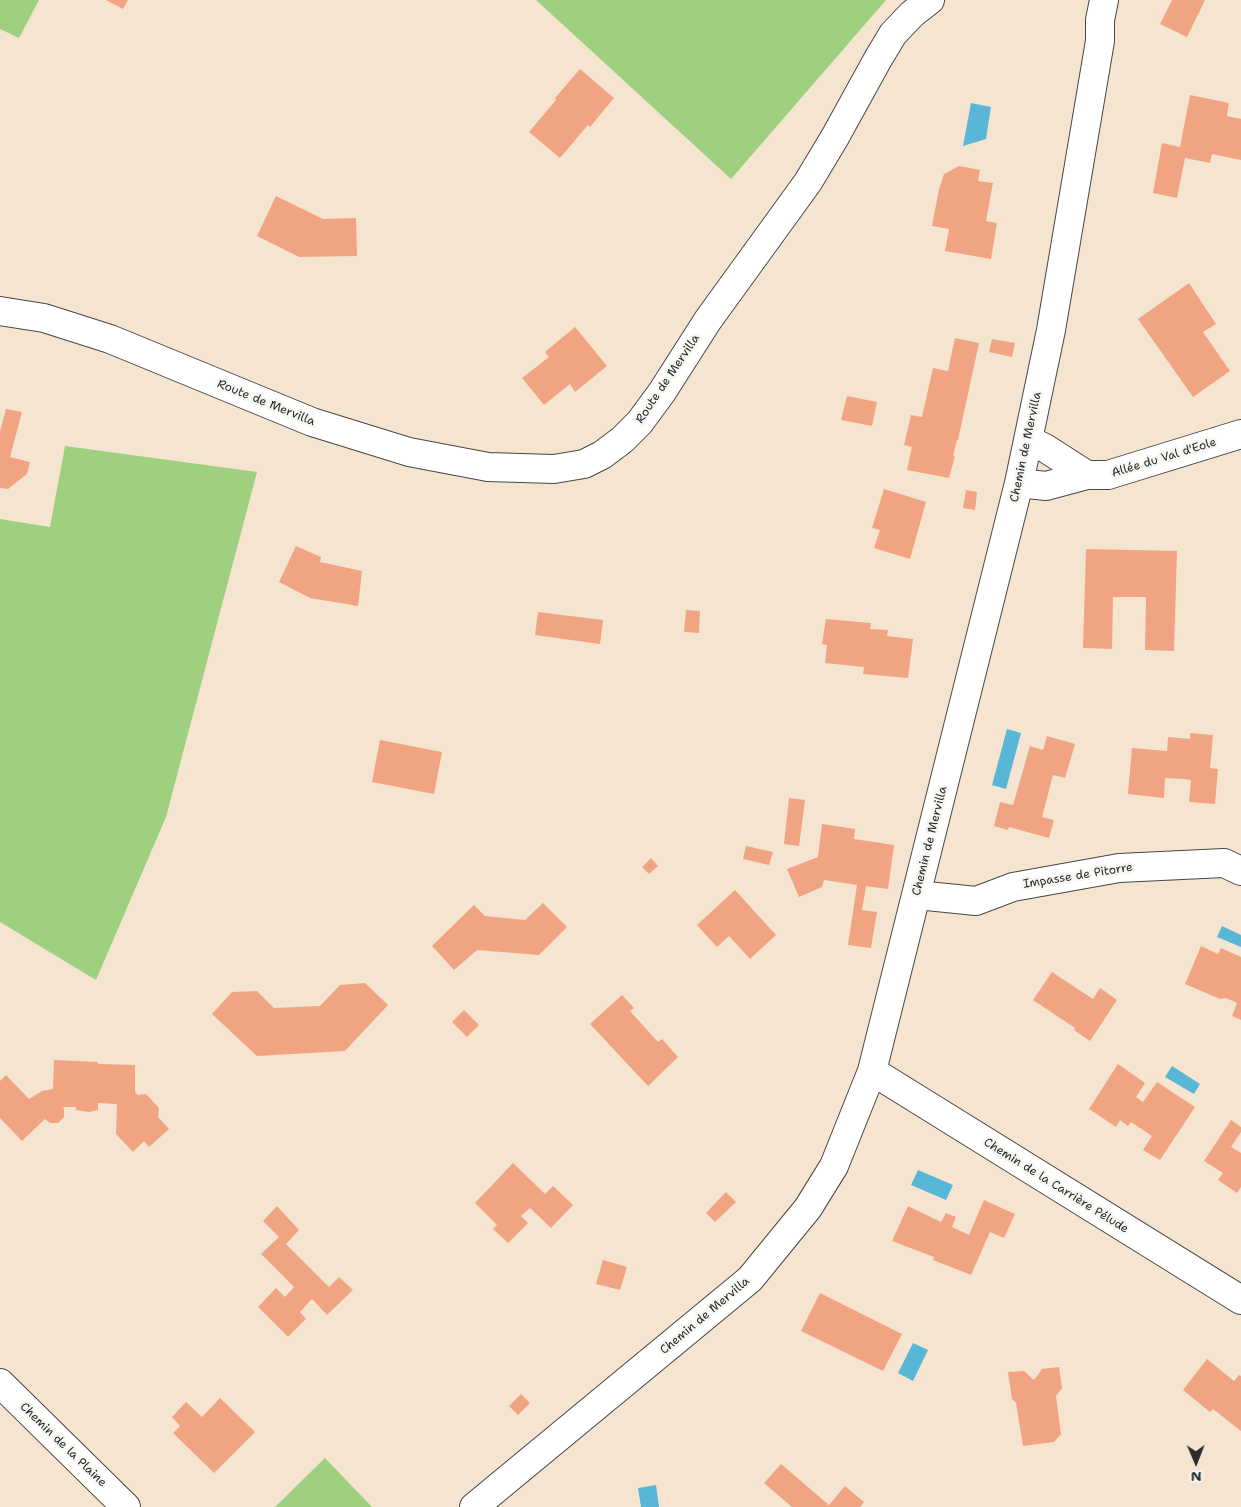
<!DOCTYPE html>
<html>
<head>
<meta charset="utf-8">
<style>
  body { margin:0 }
  #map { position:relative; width:1241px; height:1507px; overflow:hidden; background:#f5e4d0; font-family:"Shantell Sans",sans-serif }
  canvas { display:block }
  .north { position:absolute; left:1171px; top:1437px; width:50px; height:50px; -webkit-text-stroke:4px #f6f6f2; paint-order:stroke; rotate:179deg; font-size:14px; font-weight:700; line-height:20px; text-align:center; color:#2b2b2b }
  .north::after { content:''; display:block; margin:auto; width:18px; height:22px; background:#2b2b2b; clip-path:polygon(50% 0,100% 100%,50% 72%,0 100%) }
</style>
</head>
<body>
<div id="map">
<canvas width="1241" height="1507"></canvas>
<div class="north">N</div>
</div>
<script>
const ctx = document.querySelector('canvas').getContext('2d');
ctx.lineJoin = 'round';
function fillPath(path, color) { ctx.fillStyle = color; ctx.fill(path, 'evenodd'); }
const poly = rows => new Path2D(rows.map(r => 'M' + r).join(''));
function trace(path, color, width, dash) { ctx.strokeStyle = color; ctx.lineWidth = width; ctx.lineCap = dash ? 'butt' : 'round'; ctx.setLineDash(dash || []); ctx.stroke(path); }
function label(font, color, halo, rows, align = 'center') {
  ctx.font = font + ' "Shantell Sans",sans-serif'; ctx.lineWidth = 5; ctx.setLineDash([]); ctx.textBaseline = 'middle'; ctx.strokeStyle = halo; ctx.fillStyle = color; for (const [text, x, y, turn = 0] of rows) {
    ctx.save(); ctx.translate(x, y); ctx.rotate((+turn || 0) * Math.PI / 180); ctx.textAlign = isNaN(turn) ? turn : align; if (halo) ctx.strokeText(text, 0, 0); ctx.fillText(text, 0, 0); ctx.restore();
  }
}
fillPath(poly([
  [0,0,39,0,19,38,0,29],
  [536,0,886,0,731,179],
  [65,446,257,472,166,817,96,980,0,922,0,519,50,527],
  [325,1458,372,1507,275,1507]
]), '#9fd07f');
fillPath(poly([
  [971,103,991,107,986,139,963,146],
  [1007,729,1021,733,1006,789,992,785],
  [1222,926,1241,935,1241,947,1217,937],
  [1172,1066,1200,1084,1194,1094,1165,1077],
  [918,1170,953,1185,946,1200,911,1185],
  [913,1343,928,1350,913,1381,898,1373],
  [656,1485,659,1507,641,1507,638,1488]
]), '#58b7d6');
fillPath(poly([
  [106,0,128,0,123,9],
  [1172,0,1205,0,1187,37,1160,24],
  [580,69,614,98,590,127,588,125,560,158,529,132,556,100,555,98],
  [1190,95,1229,103,1227,116,1241,119,1241,160,1212,154,1210,163,1185,158,1177,198,1153,193,1162,143,1180,147],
  [959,166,980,170,978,181,993,183,986,221,997,223,991,259,945,251,949,229,932,226,939,189,944,174],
  [276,196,323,219,356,218,357,256,299,257,257,236],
  [1189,283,1216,324,1203,332,1230,371,1193,397,1138,319],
  [575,327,607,366,575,392,570,384,544,405,522,378,549,357,545,352],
  [955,338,979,343,958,440,957,440,953,456,955,456,949,478,907,470,912,447,904,445,911,415,922,417,933,368,948,371],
  [992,339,1015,343,1012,357,989,352],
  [847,396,877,402,872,426,841,420],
  [6,409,22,412,10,457,30,462,27,474,8,489,0,488,0,432],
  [884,489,926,502,910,559,874,548,880,530,872,528],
  [966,490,977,492,975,510,963,508],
  [296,546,321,557,320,562,362,571,358,606,310,598,279,582],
  [1086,549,1177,551,1174,651,1145,650,1146,597,1113,597,1112,649,1083,648],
  [686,610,700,611,699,633,684,632],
  [538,612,603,620,600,644,535,635],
  [826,619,871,623,870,629,888,630,887,636,913,639,908,678,863,674,864,667,825,663,827,645,822,644],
  [1190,733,1213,735,1210,768,1218,769,1215,804,1189,802,1191,780,1184,779,1165,778,1164,798,1128,794,1132,748,1167,751,1168,737,1190,739],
  [1047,736,1075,744,1065,778,1053,775,1042,817,1054,820,1049,838,1009,827,1008,830,994,826,1000,802,1013,805,1030,746,1043,750],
  [380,740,442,752,434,794,372,782],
  [789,798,805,800,799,846,784,844],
  [822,824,855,829,854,839,894,845,888,889,866,886,862,910,877,912,871,948,848,945,857,885,824,880,822,887,799,897,787,869,818,857],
  [746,846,773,852,769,865,743,859],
  [651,858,658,866,649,874,642,867],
  [735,890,776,935,750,959,729,936,717,947,697,925],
  [543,903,567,927,539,955,477,950,454,970,432,946,474,905,485,916,525,920],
  [1201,946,1218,954,1221,948,1241,957,1241,1020,1232,1016,1237,1003,1226,998,1220,999,1185,984],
  [1052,972,1093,999,1100,988,1117,1000,1090,1041,1074,1030,1075,1028,1033,1000],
  [365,983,388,1005,345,1051,257,1056,212,1014,232,992,257,991,274,1008,320,1006,340,985],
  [622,995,634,1008,630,1011,658,1042,662,1039,678,1057,648,1086,590,1024],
  [464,1010,479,1025,467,1037,452,1022],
  [54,1060,98,1062,98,1064,135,1065,135,1092,138,1095,146,1094,159,1108,158,1117,169,1129,149,1147,144,1141,133,1152,116,1134,117,1104,98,1103,98,1110,89,1112,76,1110,76,1107,62,1107,64,1108,64,1117,58,1123,50,1123,45,1119,22,1141,0,1118,0,1081,6,1075,29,1099,42,1091,53,1089],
  [1118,1064,1145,1083,1136,1097,1143,1102,1157,1082,1195,1107,1160,1160,1143,1150,1152,1136,1131,1122,1128,1126,1120,1120,1116,1127,1089,1109],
  [1231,1120,1241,1127,1241,1132,1231,1147,1241,1153,1241,1187,1237,1193,1218,1180,1223,1173,1204,1161],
  [513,1163,545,1194,553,1186,573,1205,551,1228,530,1208,521,1216,528,1223,508,1243,493,1229,497,1225,475,1203],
  [726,1192,736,1202,715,1222,706,1213],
  [984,1200,1015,1214,1004,1238,990,1232,971,1275,933,1260,934,1257,892,1241,908,1206,941,1222,946,1213,956,1217,952,1227,969,1235],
  [277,1206,299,1230,286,1244,329,1287,339,1277,353,1290,327,1315,312,1299,300,1312,306,1319,288,1337,258,1307,276,1288,285,1297,294,1287,261,1254,279,1237,263,1221],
  [603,1260,627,1267,620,1290,596,1284],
  [820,1293,902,1334,883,1371,801,1331],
  [1207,1359,1234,1381,1239,1375,1241,1376,1241,1431,1213,1409,1210,1412,1183,1390],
  [1059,1367,1062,1388,1056,1396,1061,1434,1054,1442,1023,1446,1016,1403,1012,1399,1008,1372,1024,1371,1034,1380,1042,1369],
  [521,1394,530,1403,518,1415,509,1406],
  [220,1398,255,1432,214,1473,173,1433,180,1426,172,1417,186,1402,202,1417],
  [781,1464,829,1505,845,1486,864,1502,860,1507,792,1507,764,1483]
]), '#f0a482');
const minor = poly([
  [0,311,44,318,110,339,312,422,409,452,488,467,554,469,584,464,602,455,622,440,640,422,662,392,708,320,808,182,835,137,878,59,893,34,912,14,930,0],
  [1028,440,1045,448,1087,475],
  [1019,483,1046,486,1087,475,1108,475,1241,434],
  [917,895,976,901,1013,887,1119,868,1224,863,1241,871],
  [872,1071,1241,1300],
  [0,1383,126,1507],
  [474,1507,750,1279,808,1208,834,1166,872,1071,1019,483,1051,330,1100,41,1100,20,1104,0]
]);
trace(minor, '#494744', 30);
trace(minor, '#fff', 28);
label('12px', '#2b2b2b', '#f6f6f2', [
  ["Route de Mervilla",668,379,-56],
  ["Route de Mervilla",266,403,22],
  ["Chemin de Mervilla",1026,447,-78],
  ["Allée du Val d'Eole",1164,458,-17],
  ["Chemin de Mervilla",930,841,-76],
  ["Impasse de Pitorre",1078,876,-9],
  ["Chemin de la Carrière Pélude",1056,1186,32],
  ["Chemin de Mervilla",705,1316,-40],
  ["Chemin de la Plaine",63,1445,44]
]);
</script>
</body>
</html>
